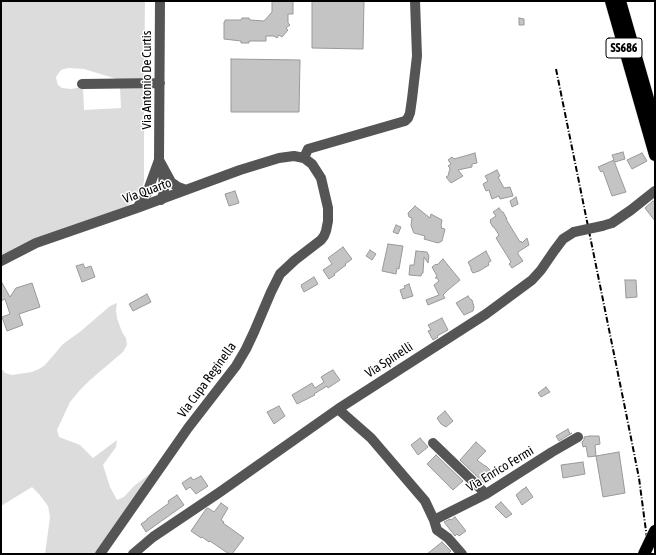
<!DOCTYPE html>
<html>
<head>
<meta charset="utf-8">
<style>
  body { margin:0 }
  #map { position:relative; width:656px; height:555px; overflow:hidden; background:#fff; font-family:"Asap Condensed",sans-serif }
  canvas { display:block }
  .frame { position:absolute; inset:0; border:2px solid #000; pointer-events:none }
</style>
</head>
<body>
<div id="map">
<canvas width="656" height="555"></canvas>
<div class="frame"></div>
</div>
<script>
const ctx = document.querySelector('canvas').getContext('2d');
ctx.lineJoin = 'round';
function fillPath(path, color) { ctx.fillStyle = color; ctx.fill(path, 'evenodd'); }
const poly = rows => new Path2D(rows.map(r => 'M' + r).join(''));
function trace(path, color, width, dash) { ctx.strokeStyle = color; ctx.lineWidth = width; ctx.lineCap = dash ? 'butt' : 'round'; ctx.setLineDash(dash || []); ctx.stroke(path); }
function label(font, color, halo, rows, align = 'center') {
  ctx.font = font + ' "Asap Condensed",sans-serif'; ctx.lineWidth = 3; ctx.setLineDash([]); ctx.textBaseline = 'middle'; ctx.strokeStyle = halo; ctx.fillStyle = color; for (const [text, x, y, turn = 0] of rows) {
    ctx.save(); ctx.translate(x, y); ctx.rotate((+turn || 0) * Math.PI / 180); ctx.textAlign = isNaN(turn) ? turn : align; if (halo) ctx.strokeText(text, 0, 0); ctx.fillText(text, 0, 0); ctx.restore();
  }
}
fillPath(poly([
  [1,1,145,1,144,81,120,80,84,69,68,68,61,70,56,77,57,82,58,85,62,88,71,89,83,87,84,110,121,108,120,87,144,85,144,181,141,192,137,198,127,206,125,209,1,256],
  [117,303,116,310,117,318,122,332,126,338,127,345,123,352,90,380,80,390,70,402,57,430,59,437,80,445,93,458,117,440,116,447,103,465,110,487,117,500,124,497,134,486,151,473,96,554,45,554,50,517,48,506,39,494,32,487,1,506,1,368,5,373,12,375,32,372,39,369,45,365,63,344,81,331,110,306]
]), '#dcdcdc');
const building = poly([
  [272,1,293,1,293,14,288,14,288,23,290,25,286,28,288,30,282,37,279,35,277,38,274,36,266,36,266,41,249,41,249,43,241,43,241,41,224,39,224,22,225,22,225,20,241,20,242,18,249,18,250,20,264,21,272,12,272,1],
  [312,1,364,1,363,49,312,48,312,1],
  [519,18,524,19,524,25,519,25,519,18],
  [231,59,300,60,299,112,231,112,231,59],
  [623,152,625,159,615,162,614,161,626,192,612,196,603,171,601,172,598,167,614,160,612,155,623,152],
  [475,153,477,163,472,164,472,167,458,170,463,176,451,183,446,177,448,176,450,168,448,166,451,164,448,160,452,157,454,159,475,153],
  [642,153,647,161,632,169,627,160,642,153],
  [497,170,500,176,498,177,504,188,510,187,513,196,500,199,499,196,492,199,489,190,486,191,483,184,488,181,485,176,497,170],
  [235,191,239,203,229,206,225,194,235,191],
  [516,197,518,204,512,207,510,201,516,197],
  [653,201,655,203,655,221,645,208,653,201],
  [415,206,430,218,431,214,442,220,441,226,442,227,441,228,445,229,442,241,438,243,424,239,425,236,414,233,413,231,411,225,412,218,409,217,408,213,415,206],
  [499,208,502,212,503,212,507,219,506,219,520,242,521,241,522,243,527,238,529,245,518,252,518,254,523,261,512,268,509,264,511,262,496,238,499,235,494,227,493,227,490,222,491,221,490,220,496,216,493,212,499,208],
  [396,225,401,227,398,234,393,232,396,225],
  [388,244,403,246,399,269,397,268,396,274,382,271,388,244],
  [343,247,352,259,345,264,346,265,334,274,335,275,329,279,323,270,332,264,328,258,343,247],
  [370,250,376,254,372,260,366,256,370,250],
  [416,251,427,252,429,256,428,263,424,257,423,273,422,273,421,276,409,275,410,265,414,265,416,251],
  [486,251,491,261,488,263,489,265,479,271,473,273,471,270,471,268,468,262,486,251],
  [443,259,460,280,448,290,443,295,445,298,428,305,426,300,439,295,434,285,439,281,437,278,435,278,437,276,432,267,436,264,437,265,443,259],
  [83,264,85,268,91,266,95,277,82,282,76,266,83,264],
  [314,277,318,284,304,292,301,286,302,286,301,285,314,277],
  [625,280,636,280,637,297,626,298,625,280],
  [1,281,10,297,16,288,32,283,40,307,19,314,23,325,7,331,2,317,10,314,5,299,1,301,1,281],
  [409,284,413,296,403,299,400,290,405,288,404,286,409,284],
  [147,294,151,302,133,311,129,304,147,294],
  [468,296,470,299,472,300,474,307,473,311,464,315,456,303,468,296],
  [442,318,448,330,437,336,438,337,433,340,428,331,431,330,428,325,442,318],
  [333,370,340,380,328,388,327,386,314,394,315,395,297,404,292,395,312,383,315,388,324,382,321,377,329,372,333,370],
  [546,387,550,392,541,397,538,393,546,387],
  [279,406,285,416,274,424,267,412,279,406],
  [445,411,453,421,446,427,441,424,437,418,445,411],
  [568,429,570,434,572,433,559,441,556,436,568,429],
  [590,436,599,436,600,444,595,445,596,456,588,457,586,446,583,447,582,442,584,440,584,437,590,436],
  [420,438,428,447,418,455,411,445,420,438],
  [476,442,486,451,477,460,485,466,486,466,494,474,491,476,492,477,485,484,460,460,476,442],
  [619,452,625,493,603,497,596,456,619,452],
  [436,455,463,481,453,490,427,464,436,455],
  [583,462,585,474,563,478,561,465,583,462],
  [201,476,208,486,196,494,190,487,186,490,182,483,191,477,193,480,201,476],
  [526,487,533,497,522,505,516,495,523,489,524,489,526,487],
  [177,495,184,505,146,532,141,524,147,520,147,519,169,503,168,501,177,495],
  [501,502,512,514,506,518,495,507,501,502],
  [221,503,228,508,221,520,224,522,223,523,244,538,232,554,229,554,210,541,209,542,202,537,201,538,191,531,206,509,208,508,214,512,221,503],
  [455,517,466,531,459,536,457,534,455,536,444,522,450,519,451,520,455,517],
  [442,542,451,551,447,554,427,554,442,542]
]);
fillPath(building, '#c4c4c4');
trace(building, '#999', 1);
const highway = poly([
  [611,1,655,155],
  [620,1,655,123]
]);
trace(highway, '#dbdbdb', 13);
trace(poly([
  [82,84,160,83],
  [304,158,308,149,405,121,408,118,410,113,412,99,417,56,415,1],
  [159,160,171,182,178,187,186,190],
  [161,200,164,192,163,171],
  [137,208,147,193,159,160,160,1],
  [602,226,612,223,631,210,655,191],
  [1,261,36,243,137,208,240,170,279,158,294,156,304,158,312,164,321,178,328,208,328,221,326,231,324,236,321,240,295,260,280,274,271,292,254,332,246,349,236,366,188,428,100,554],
  [338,409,371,438,425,501,434,520,437,530,448,538,462,554],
  [433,443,486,494],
  [434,520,486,494,552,452,578,437],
  [133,554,153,537,220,492,338,409,486,314,532,280,541,270,554,251,563,239,574,232]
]), '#555', 10);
trace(highway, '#000', 12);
trace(poly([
  [556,69,626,413,639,478,649,554]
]), '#000', 2, [6, 2, 1, 2]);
const highwayBridge = poly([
  [644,554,655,531]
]);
trace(highwayBridge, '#dbdbdb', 13, []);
trace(poly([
  [574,232,602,226]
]), '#555', 10);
trace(highwayBridge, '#000', 12);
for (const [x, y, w] of [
  [624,48,36]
]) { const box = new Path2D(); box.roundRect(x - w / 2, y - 10, w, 20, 3); ctx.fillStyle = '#fff'; ctx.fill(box); trace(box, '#000', 1); }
label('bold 12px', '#000', null, [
  ["SS686",624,48]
]);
label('13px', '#000', '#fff', [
  ["Via Antonio De Curtis",147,80,-90],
  ["Via Quarto",147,191,-20],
  ["Via Spinelli",389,360,-33],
  ["Via Cupa Reginella",207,380,-54],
  ["Via Enrico Fermi",500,469,-31]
]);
</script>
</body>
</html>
